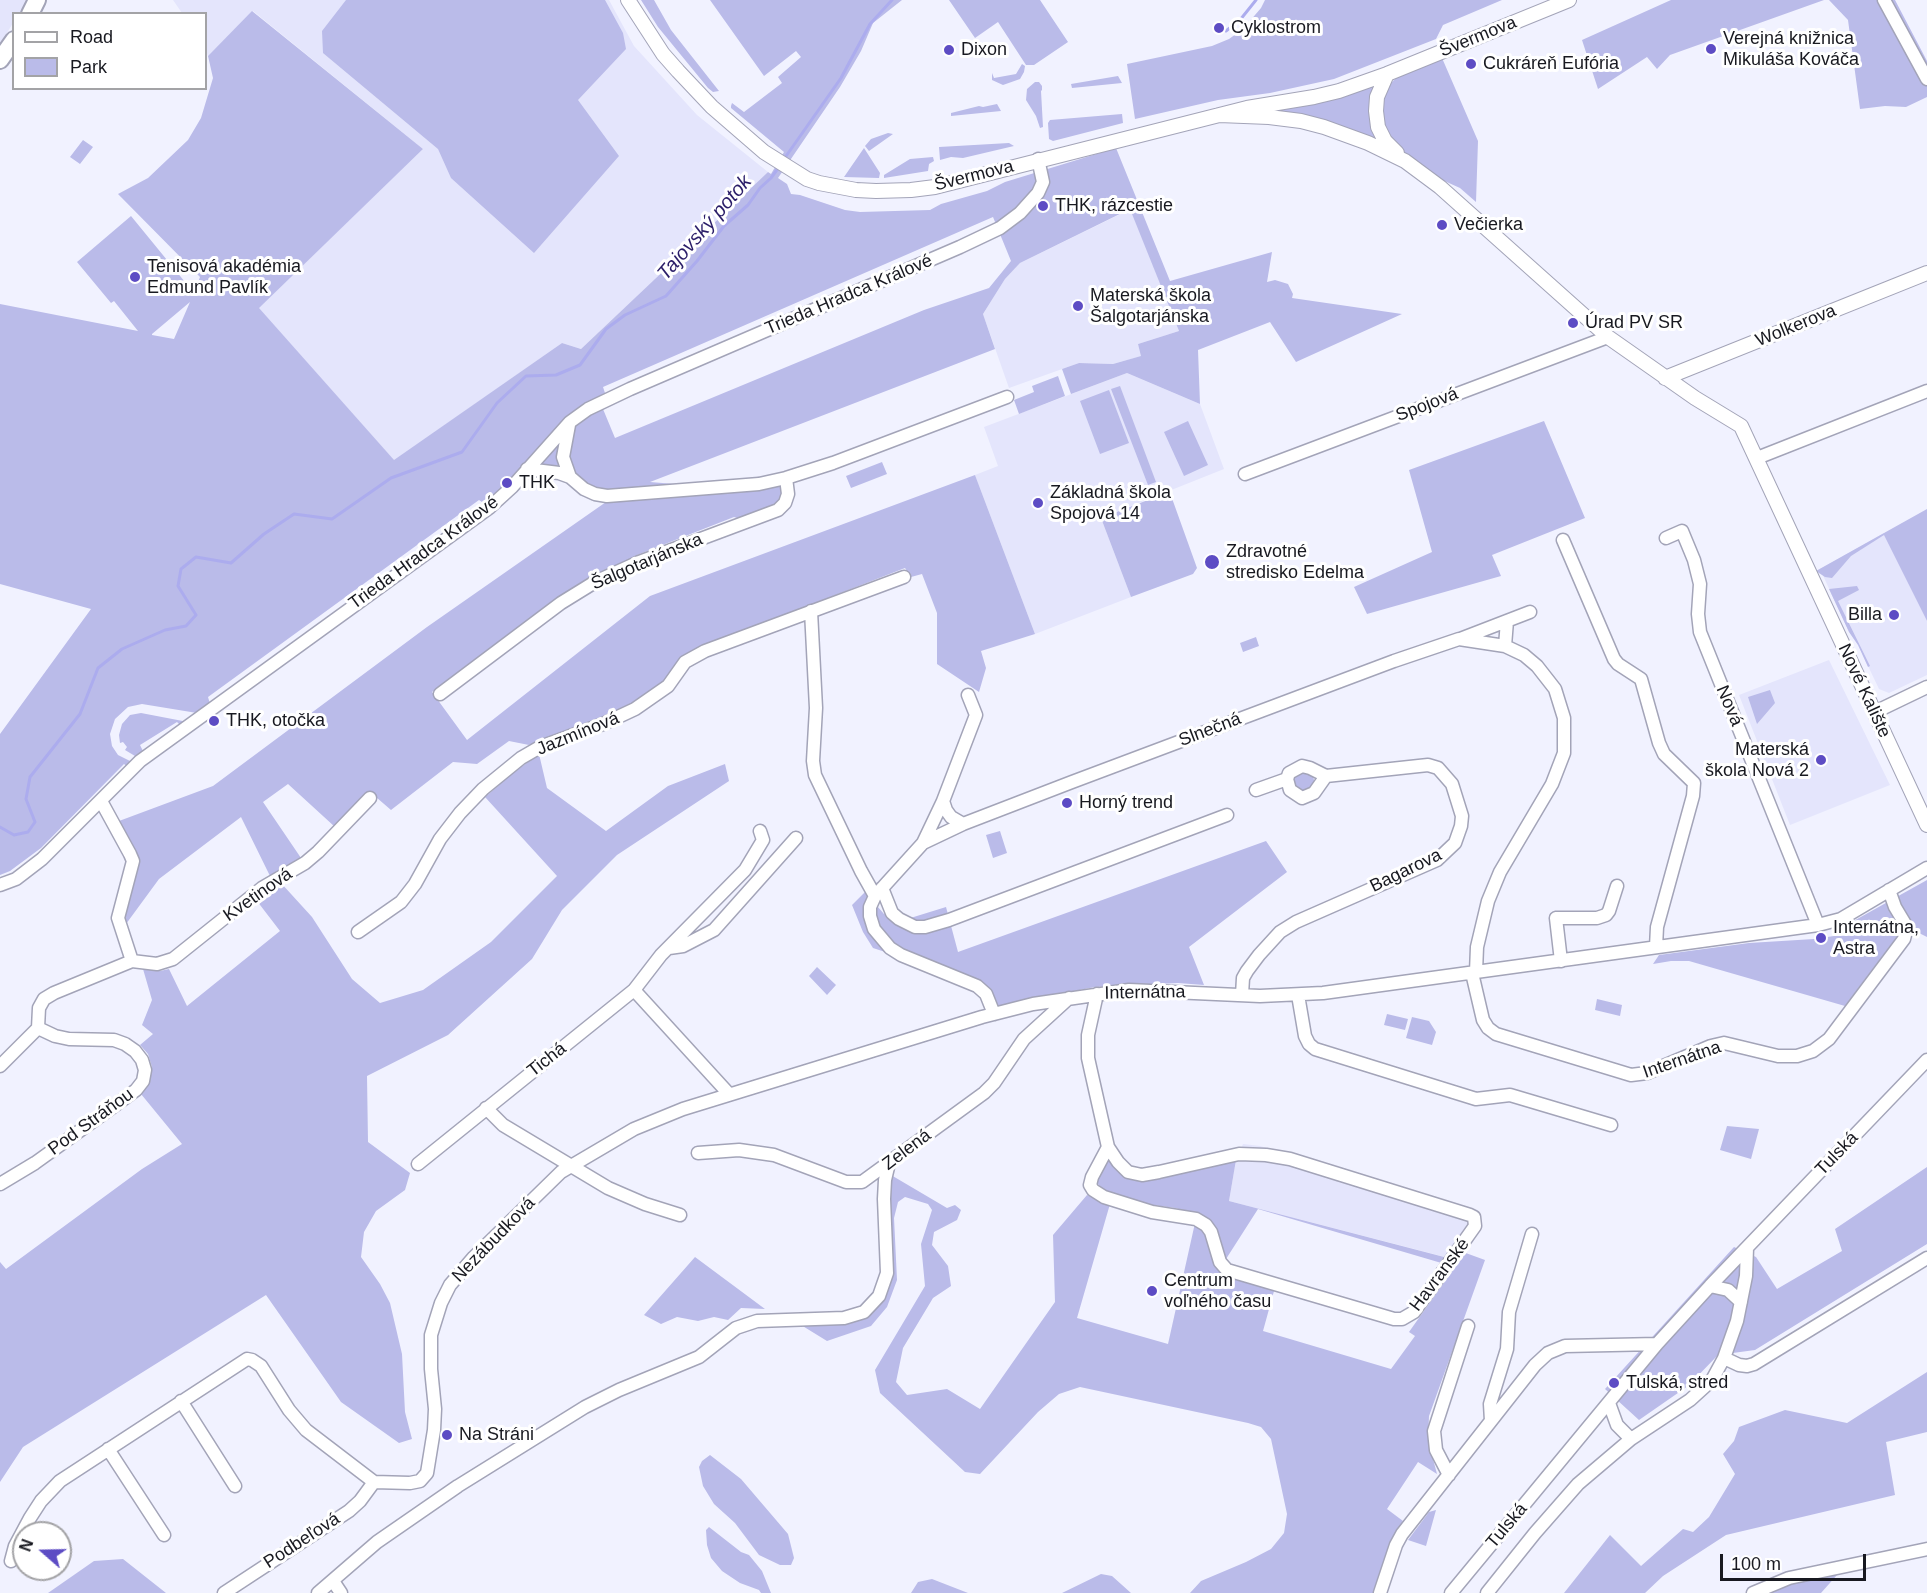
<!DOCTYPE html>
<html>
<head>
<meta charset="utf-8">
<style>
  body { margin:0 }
  #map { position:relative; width:1927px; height:1593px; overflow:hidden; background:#f1f2ff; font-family:Arial,sans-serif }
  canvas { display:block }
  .legend { position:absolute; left:12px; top:12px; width:195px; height:78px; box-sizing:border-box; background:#fff; border:2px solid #a3a3a6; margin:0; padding:8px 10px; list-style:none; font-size:18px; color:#181920 }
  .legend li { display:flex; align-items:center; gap:12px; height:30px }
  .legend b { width:30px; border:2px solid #a3a3a6 }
  .north { position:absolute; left:12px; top:1521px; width:60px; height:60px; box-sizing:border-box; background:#fff; border:2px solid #a3a3a6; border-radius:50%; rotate:290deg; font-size:16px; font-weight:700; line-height:24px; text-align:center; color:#181920 }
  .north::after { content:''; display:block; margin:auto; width:21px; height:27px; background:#5d4cc4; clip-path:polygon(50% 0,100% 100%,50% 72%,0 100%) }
  .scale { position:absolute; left:1720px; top:1554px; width:146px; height:27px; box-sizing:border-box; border:3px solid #181920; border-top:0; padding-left:8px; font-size:18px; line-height:21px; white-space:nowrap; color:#181920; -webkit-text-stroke:4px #fff; paint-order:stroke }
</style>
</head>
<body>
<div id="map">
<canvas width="1927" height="1593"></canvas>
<ul class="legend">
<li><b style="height:8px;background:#fff"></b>Road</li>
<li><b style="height:16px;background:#babbe9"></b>Park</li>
</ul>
<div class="north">N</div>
<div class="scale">100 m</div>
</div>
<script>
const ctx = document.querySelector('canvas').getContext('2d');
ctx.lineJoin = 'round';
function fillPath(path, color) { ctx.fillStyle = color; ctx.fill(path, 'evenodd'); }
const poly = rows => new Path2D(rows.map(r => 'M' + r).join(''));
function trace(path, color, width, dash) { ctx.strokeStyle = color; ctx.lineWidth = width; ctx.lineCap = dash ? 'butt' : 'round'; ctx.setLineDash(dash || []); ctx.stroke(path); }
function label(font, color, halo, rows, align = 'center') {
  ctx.font = font + ' Arial,sans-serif'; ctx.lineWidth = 6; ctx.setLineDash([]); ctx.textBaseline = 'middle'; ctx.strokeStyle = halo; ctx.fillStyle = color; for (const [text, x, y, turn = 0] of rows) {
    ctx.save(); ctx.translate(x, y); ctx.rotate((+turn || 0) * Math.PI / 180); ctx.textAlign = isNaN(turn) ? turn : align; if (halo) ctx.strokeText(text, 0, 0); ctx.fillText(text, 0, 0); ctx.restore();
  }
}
fillPath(poly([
  [0,0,28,0,20,13,14,14,13,23,0,44],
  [173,0,609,0,634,46,697,115,768,172,581,349,562,343,394,461,258,308,423,149,253,11,208,56,206,51,206,14,182,13],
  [1131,209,1179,331,1138,344,1142,356,1113,364,1079,363,1009,388,983,314,1005,279,1020,263],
  [1127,373,1200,404,1224,469,1101,518,1131,597,1035,634,975,475,998,466,984,427],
  [1884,533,1927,621,1927,675,1889,693,1879,689,1858,645,1849,632,1820,569],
  [1829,660,1890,785,1790,825,1739,695],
  [1243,1144,1260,1146,1457,1204,1475,1211,1480,1222,1449,1258,1229,1201,1236,1160]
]), '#e4e5fc');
fillPath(poly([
  [346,0,605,0,623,33,626,49,578,100,619,156,534,253,451,178,438,149,323,53,322,31],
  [641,0,654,0,671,30,719,91,713,92,708,88,658,27],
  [710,0,902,0,873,23,861,51,840,87,778,178,787,184,791,194,800,195,845,210,860,212,930,210,941,204,987,191,1005,182,1116,148,1170,281,1272,252,1267,282,1275,280,1288,284,1293,294,1292,298,1402,314,1296,362,1270,322,1198,350,1200,404,1127,373,1071,394,1062,369,1079,363,1113,364,1141,356,1138,344,1179,331,1130,209,1020,263,1005,279,983,314,995,349,650,482,687,485,777,476,782,496,775,506,740,519,734,517,637,555,638,557,567,592,432,692,467,740,650,596,975,475,1035,634,981,651,986,668,979,692,937,664,937,613,922,574,911,577,905,568,699,648,663,684,628,707,529,745,509,741,477,764,453,762,391,810,369,791,335,827,288,784,263,802,301,858,270,876,241,817,159,879,126,924,125,913,137,870,137,856,119,821,213,786,427,627,606,502,565,480,551,476,537,476,525,463,492,498,485,504,479,500,208,697,210,704,197,713,142,704,128,707,115,719,110,734,112,746,118,755,134,763,129,768,124,764,41,848,10,871,0,875,0,734,91,609,0,584,0,304,138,331,114,301,111,303,77,262,131,216,194,293,200,277,118,194,148,178,188,140,201,118,213,78,208,56,252,11,423,149,259,308,394,460,562,343,581,349,768,172,771,174,784,152,731,108,731,106,732,103,744,112,782,83,778,77,801,57,796,51,764,76],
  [993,217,1011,261,989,288,924,310,615,438,598,397,605,393,603,387],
  [190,302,174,339,152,335,152,334],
  [949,0,1040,0,1068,42,1034,65,1026,65,998,22,975,38],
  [1265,0,1502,0,1443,25,1436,39,1334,79,1270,93,1218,100,1135,119,1127,64,1212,46,1229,39,1243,29,1261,8],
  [1671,0,1824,0,1670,55,1657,69,1647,57,1598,89,1582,40],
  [1829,0,1895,0,1927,61,1927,97,1906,107,1885,106,1860,109,1848,20],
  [1442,58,1478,141,1476,202,1460,188,1440,179,1409,157,1392,142,1385,131,1381,109,1386,90,1391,83,1397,77],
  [1022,64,1025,66,1024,72,1020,79,1003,85,992,80,992,73,994,78,1016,74],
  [1118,76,1122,83,1072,88,1071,84],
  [1035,82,1039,82,1042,86,1042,90,1041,91,1043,127,1040,128,1036,116,1026,100,1027,89],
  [1373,86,1369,110,1375,139,1269,112,1329,100],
  [997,104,1001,111,951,116,951,113,979,106,983,107],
  [1122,114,1123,123,1053,141,1049,139,1048,123,1050,120],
  [888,133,893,134,869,151,865,146,871,139],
  [83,140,93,147,80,164,70,157],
  [1009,143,1014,146,963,158,951,157,940,160,939,147],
  [864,148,880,173,879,178,844,177],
  [933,157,934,161,929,164,928,171,884,178,884,175,910,159],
  [1058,376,1065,396,1019,414,1014,400,1034,392,1032,386],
  [1120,386,1156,482,1148,485,1111,389],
  [1109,390,1129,443,1100,454,1080,401],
  [1188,421,1208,465,1184,476,1164,432],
  [1544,421,1585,518,1492,555,1501,576,1367,614,1354,587,1432,552,1409,470],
  [882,462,887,474,851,488,846,476],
  [1169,490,1197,568,1193,574,1131,597,1101,518,1161,495,1160,493],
  [1927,509,1927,621,1884,535,1851,556,1832,578,1825,577,1816,571],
  [1857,586,1859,590,1838,601,1870,666,1868,667,1858,645,1849,632,1829,589],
  [1256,637,1259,646,1243,652,1240,643],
  [1770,690,1775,703,1757,724,1748,697],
  [141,713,188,722,181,726,177,722,140,745,143,751,135,756,125,750,127,747,123,742,120,743,119,735,122,724,130,715],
  [539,754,547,788,606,831,668,786,725,764,729,781,617,855,562,910,532,959,448,1035,367,1076,368,1142,410,1173,405,1190,376,1211,364,1232,361,1257,380,1284,390,1303,402,1354,405,1412,412,1439,399,1443,341,1402,266,1295,23,1447,0,1482,0,1262,6,1269,142,1169,182,1144,141,1094,149,1084,152,1067,148,1054,140,1045,153,1034,142,1025,152,1000,143,969,160,971,169,969,187,1006,280,931,257,901,281,883,312,917,352,979,380,1003,423,990,491,942,557,876,485,797,513,773],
  [1304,771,1313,776,1315,784,1305,794,1292,785,1293,776],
  [1000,831,1007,853,993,858,986,835],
  [1266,841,1287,872,1189,947,1204,985,1178,983,1095,987,987,1008,970,980,873,948,863,932,852,905,865,892,884,914,904,920,946,907,958,952],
  [1927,880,1927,937,1905,926,1845,1006,1689,961,1671,961,1653,964,1659,955,1749,943,1814,939,1834,936,1850,923],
  [817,967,836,985,827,995,809,976],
  [1597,999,1622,1005,1620,1016,1595,1010],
  [1387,1014,1408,1019,1405,1030,1384,1025],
  [1412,1017,1429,1021,1436,1032,1432,1045,1406,1038],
  [1727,1126,1759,1129,1751,1159,1720,1150],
  [1107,1158,1123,1175,1236,1160,1229,1201,1448,1258,1452,1248,1485,1260,1429,1416,1428,1440,1437,1474,1418,1462,1387,1509,1403,1521,1391,1540,1373,1593,1190,1593,1201,1581,1246,1562,1271,1549,1284,1533,1287,1514,1271,1439,1261,1427,1248,1423,1080,1387,1059,1394,1038,1412,980,1474,965,1472,880,1393,875,1370,925,1286,921,1244,932,1210,928,1204,905,1197,898,1202,894,1218,897,1280,887,1307,871,1326,827,1341,801,1325,855,1322,872,1314,885,1296,892,1272,890,1185,891,1175,947,1208,955,1205,961,1210,957,1220,934,1232,932,1245,948,1266,951,1286,933,1298,903,1348,896,1382,907,1395,947,1389,980,1409,1055,1302,1053,1235,1087,1195,1110,1204,1077,1318,1168,1344,1197,1214,1175,1208,1146,1204,1104,1191,1098,1184,1097,1176],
  [1258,1209,1455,1267,1409,1332,1415,1336,1391,1369,1263,1331,1274,1291,1221,1275,1226,1259],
  [1927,1167,1927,1244,1755,1350,1718,1355,1688,1386,1639,1420,1605,1389,1734,1247,1756,1257,1777,1289,1842,1251,1835,1229],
  [695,1257,765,1309,741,1308,728,1320,714,1317,698,1321,677,1317,661,1324,644,1315],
  [1927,1372,1927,1432,1886,1442,1895,1495,1726,1535,1663,1576,1645,1593,1564,1593,1610,1535,1641,1566,1683,1529,1693,1532,1709,1517,1735,1474,1723,1454,1734,1441,1739,1427,1785,1410,1847,1423],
  [710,1455,741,1479,788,1534,794,1558,791,1565,780,1565,759,1555,735,1523,714,1504,703,1486,699,1467,702,1461],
  [1436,1510,1426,1546,1408,1540,1429,1512],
  [709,1527,741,1552,749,1555,762,1571,771,1593,761,1593,759,1590,740,1583,722,1571,711,1558,707,1545,706,1530],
  [123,1559,166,1593,48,1593,94,1561],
  [1101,1574,1112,1576,1131,1593,1062,1593],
  [1837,1575,1821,1593,1768,1593,1785,1585],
  [932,1579,968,1593,911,1593,918,1582]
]), '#babbe9');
trace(poly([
  [1240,20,1256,0],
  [1226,31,1237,22],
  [784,159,841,78,870,24,892,0],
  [0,827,14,835,28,832,35,822,26,799,30,777,80,714,98,668,122,649,165,630,186,626,196,615,178,586,181,569,196,557,231,563,264,534,294,514,332,519,391,478,462,452,497,403,526,376,556,375,580,365,606,329,625,315,666,296,697,261,724,226,748,205,760,188,771,178,779,167]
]), '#acacee', 3);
const minor = poly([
  [1884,0,1927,79],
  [569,425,563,457,570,477,584,489,595,494,607,496,759,484,786,478,833,463,1007,397],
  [1757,458,1927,391],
  [527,469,559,473,570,477],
  [1245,474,1608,337],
  [1666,538,1682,531,1694,560,1700,584,1698,614,1700,632,1818,925],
  [1563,540,1614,659,1618,664,1641,679,1659,743,1664,754,1694,783,1693,796,1657,927,1656,947],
  [811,611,816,708,813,761,815,775,861,871,875,896],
  [1460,639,1530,612],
  [1505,646,1507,621],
  [440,694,561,603,595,582,639,562,778,510,785,503,788,494,786,478],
  [1875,712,1927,687],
  [1287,779,1290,790,1302,798,1314,793,1326,776],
  [101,801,130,854,133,861,118,918,132,961],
  [943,801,923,843,875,896,870,907,870,916,874,929,890,948,901,955,977,986,986,994,994,1014],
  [963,824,951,817,946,810,943,801,976,715,968,695],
  [923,843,963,824,1072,782,1394,661,1459,639,1505,646,1524,655,1537,666,1555,689,1564,718,1564,753,1552,784,1500,872,1488,901,1477,947,1476,972],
  [0,885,16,879,42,859,140,761,489,508,512,487,570,422,588,409,630,389,960,247,1000,228,1020,213,1038,193,1043,182,1038,159],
  [882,888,892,913,899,919,915,927,925,927,949,920,1227,815],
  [358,932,401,902,415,884,440,839,460,813,483,789,521,758,540,747,603,724,635,709,668,686,685,662,705,651,904,577],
  [669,948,683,946,714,930,796,838],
  [1561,961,1556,918,1597,918,1606,915,1609,911,1617,886],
  [1472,973,1483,1020,1488,1028,1496,1034,1631,1075,1647,1073,1711,1046,1724,1043,1778,1056,1797,1056,1813,1051,1829,1039,1904,939,1907,927,1895,907,1889,890],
  [634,990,729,1094],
  [1097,994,1088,1035,1088,1058,1108,1147,1118,1162,1128,1172,1142,1175,1159,1172,1239,1154,1266,1155,1290,1159,1470,1215,1474,1217,1475,1226,1414,1312,1402,1319,1394,1319,1227,1270,1220,1262,1211,1232,1206,1225,1196,1219,1152,1212,1104,1197,1093,1190,1090,1185,1092,1177,1108,1147],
  [1242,995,1243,978,1247,971,1259,955,1280,932,1296,922,1437,860,1455,843,1461,826,1462,816,1452,784,1438,768,1428,765,1326,776,1310,768,1302,766,1289,773,1287,779,1256,790],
  [1298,995,1305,1036,1309,1044,1315,1049,1476,1099,1510,1095,1611,1125],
  [38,1028,39,1008,44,999,54,993,132,961,157,964,173,959,262,888,305,863,318,852,370,798],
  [0,1066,38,1028],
  [486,1108,503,1125,608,1188,645,1204,680,1215],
  [698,1153,739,1150,774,1155,846,1182,862,1182,984,1093,994,1083,1024,1039,1069,998],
  [418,1164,634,990,661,955,745,870,763,840,760,831],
  [0,1184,35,1163,117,1104,136,1090,143,1081,145,1070,142,1060,135,1051,125,1044,114,1040,69,1039,55,1036,38,1028],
  [1710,1286,1728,1290,1741,1302],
  [1724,1358,1739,1365,1747,1366,1754,1364,1927,1258],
  [181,1401,235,1486],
  [1609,1403,1617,1425,1631,1439],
  [1491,1421,1490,1404,1507,1349,1509,1312,1532,1234],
  [108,1449,164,1535],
  [1449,1475,1436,1450,1434,1431,1468,1326],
  [11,1561,15,1546,30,1518,41,1501,60,1481,247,1359,252,1360,261,1366,289,1410,306,1430,374,1482,410,1483,420,1481,427,1473,434,1430,435,1409,431,1369,431,1335,441,1303,450,1285,474,1257,561,1172,634,1129,683,1109,982,1017,1033,1004,1129,990,1260,996,1323,993,1818,925,1841,919,1927,868],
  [333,1581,341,1593],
  [224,1593,349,1511,360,1501,374,1482],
  [318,1593,377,1542,458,1486,585,1407,619,1390,699,1357,736,1328,757,1321,844,1318,864,1312,879,1296,887,1273,884,1199,885,1180,889,1163],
  [1380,1593,1396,1545,1402,1534,1535,1365,1548,1353,1565,1346,1657,1344],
  [1451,1593,1657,1344,1710,1286,1927,1060],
  [1487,1593,1535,1533,1578,1484,1631,1439,1690,1400,1712,1380,1724,1358,1737,1321,1746,1276,1747,1248],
  [1753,1593,1789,1578,1927,1549]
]);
const tertiary = poly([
  [628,0,663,54,678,71,712,107,764,152,807,179,819,183,856,190,876,191,911,190,935,187,1247,108,1314,97,1339,91,1387,74,1569,0],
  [1387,74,1377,97,1376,111,1378,127,1385,141,1397,153],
  [1219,115,1269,117,1301,121,1324,127,1368,143,1405,161,1440,187,1608,337,1695,398,1741,426,1927,825],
  [1665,378,1927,273]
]);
const secondary = poly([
  [30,14,37,0],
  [0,60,14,40]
]);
trace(minor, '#a3a4b8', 15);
trace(tertiary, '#a3a4b8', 16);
trace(secondary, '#a3a4b8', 20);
trace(minor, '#fff', 12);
trace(tertiary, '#fff', 14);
trace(secondary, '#fff', 16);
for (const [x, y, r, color] of [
  [1219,28,6,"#5d4cc4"],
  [1711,49,6,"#5d4cc4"],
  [949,50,6,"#5d4cc4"],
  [1471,64,6,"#5d4cc4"],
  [1043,206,6,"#5d4cc4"],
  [1442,225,6,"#5d4cc4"],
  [135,277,6,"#5d4cc4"],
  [1078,306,6,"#5d4cc4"],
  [1573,323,6,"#5d4cc4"],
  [507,483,6,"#5d4cc4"],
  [1038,503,6,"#5d4cc4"],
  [1212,562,8,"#5d4cc4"],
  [1894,615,6,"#5d4cc4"],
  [214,721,6,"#5d4cc4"],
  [1821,760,6,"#5d4cc4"],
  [1067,803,6,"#5d4cc4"],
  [1821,938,6,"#5d4cc4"],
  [1152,1291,6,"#5d4cc4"],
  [1614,1383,6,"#5d4cc4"],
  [447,1435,6,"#5d4cc4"]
]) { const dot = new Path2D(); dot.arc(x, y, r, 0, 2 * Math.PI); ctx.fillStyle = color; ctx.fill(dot); trace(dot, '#fff', 2); }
label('18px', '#181920', '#fff', [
  ["Cyklostrom",1231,28],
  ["Verejná knižnica",1723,39],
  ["Mikuláša Kováča",1723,60],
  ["Dixon",961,50],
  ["Cukráreň Eufória",1483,64],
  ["THK, rázcestie",1055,206],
  ["Večierka",1454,225],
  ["Tenisová akadémia",147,267],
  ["Edmund Pavlík",147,288],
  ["Materská škola",1090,296],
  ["Šalgotarjánska",1090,317],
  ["Úrad PV SR",1585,323],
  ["THK",519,483],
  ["Základná škola",1050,493],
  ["Spojová 14",1050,514],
  ["Zdravotné",1226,552],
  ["stredisko Edelma",1226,573],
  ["Billa",1882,615,"right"],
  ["THK, otočka",226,721],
  ["Materská",1809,750,"right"],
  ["škola Nová 2",1809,771,"right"],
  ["Horný trend",1079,803],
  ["Internátna,",1833,928],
  ["Astra",1833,949],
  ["Centrum",1164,1281],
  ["voľného času",1164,1302],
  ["Tulská, stred",1626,1383],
  ["Na Stráni",459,1435]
], 'left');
label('18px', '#181920', '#fff', [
  ["Švermova",1478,37,-22],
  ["Švermova",974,176,-14],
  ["Trieda Hradca Králové",849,295,-23],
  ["Wolkerova",1796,326,-22],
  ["Spojová",1427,405,-21],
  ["Trieda Hradca Králové",424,553,-36],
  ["Šalgotarjánska",647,562,-23],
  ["Nové Kalište",1864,691,65],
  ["Nová",1729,706,67],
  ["Slnečná",1210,730,-21],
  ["Jazmínová",578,734,-22],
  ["Bagarova",1406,871,-26],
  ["Kvetinová",258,895,-35],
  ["Internátna",1145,993,-1],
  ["Tichá",547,1060,-38],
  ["Internátna",1682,1060,-19],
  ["Pod Stráňou",91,1122,-36],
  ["Zelená",907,1150,-37],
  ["Tulská",1837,1154,-46],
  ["Nezábudková",494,1240,-46],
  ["Havranské",1440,1275,-53],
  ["Tulská",1507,1526,-50],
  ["Podbeľová",302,1541,-33]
]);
label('italic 20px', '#2a1d68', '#fff', [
  ["Tajovský potok",705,228,-49]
]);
</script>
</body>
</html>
